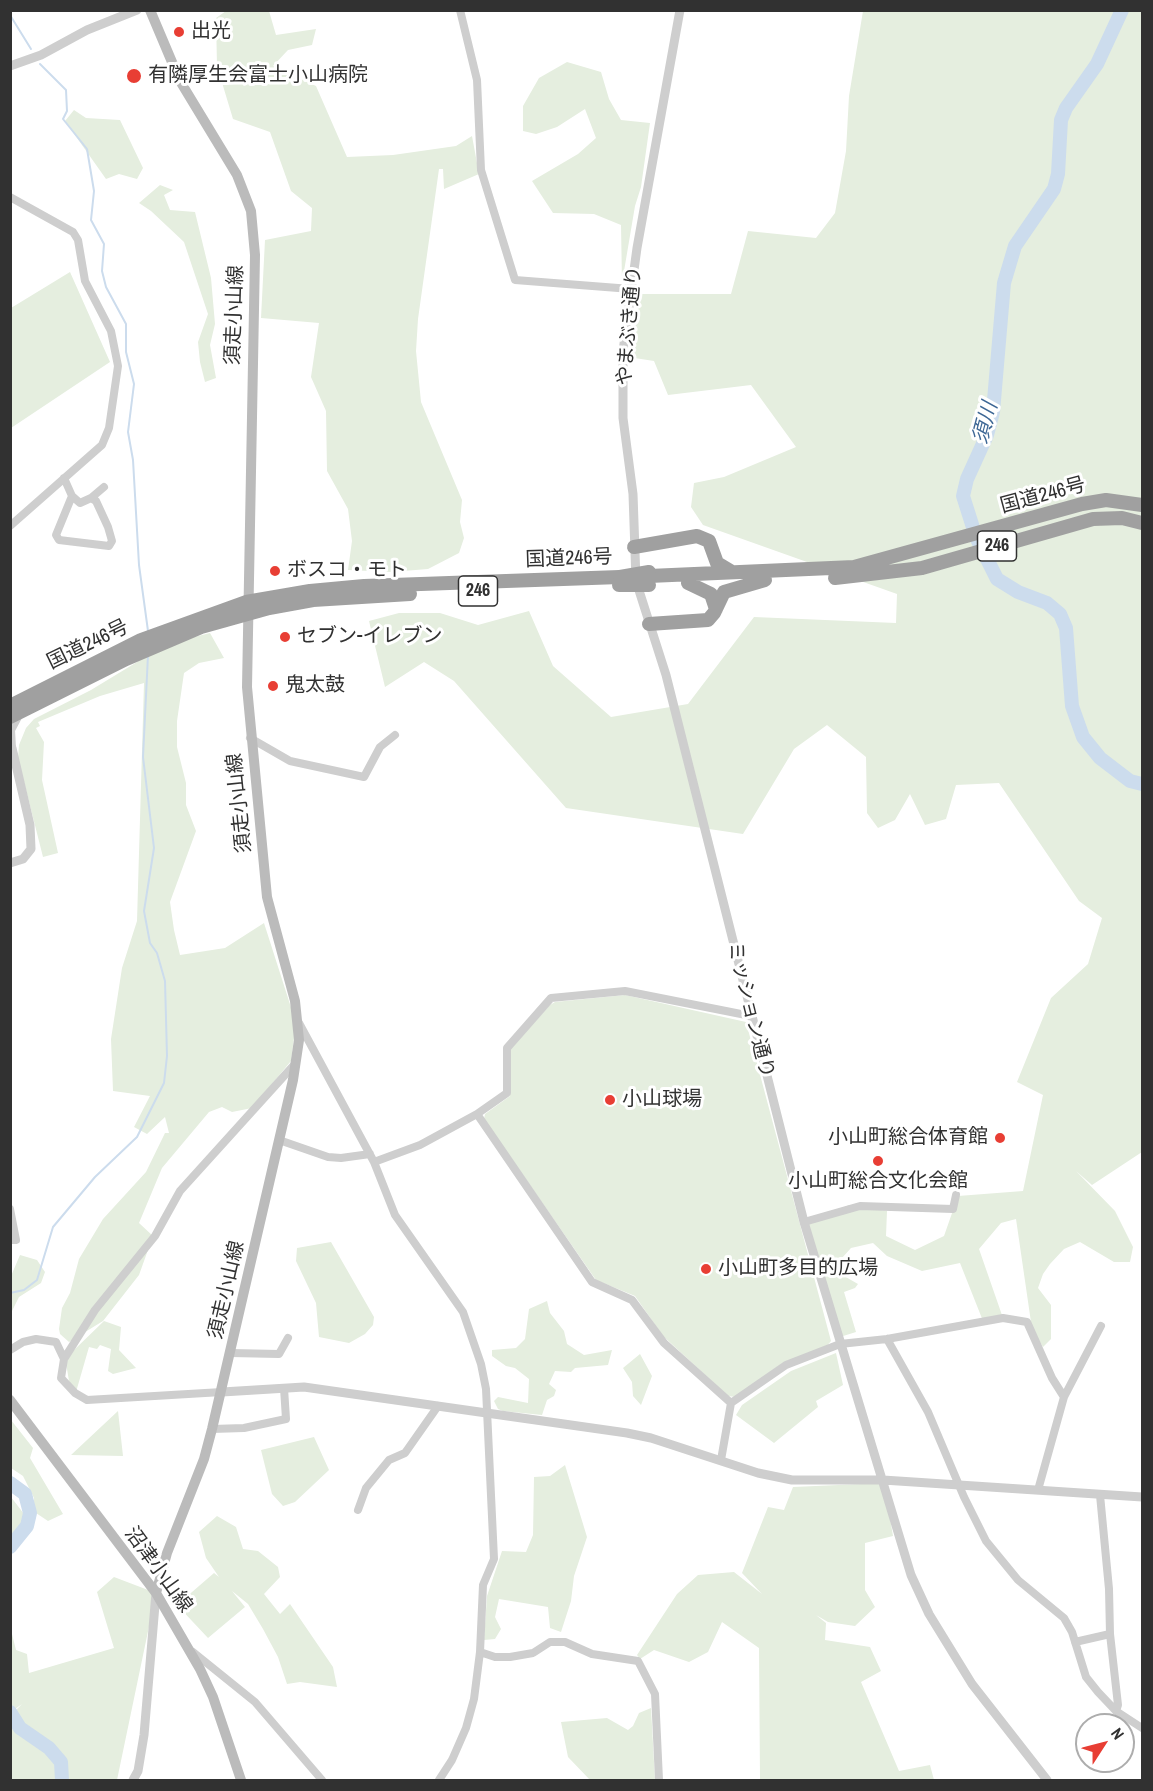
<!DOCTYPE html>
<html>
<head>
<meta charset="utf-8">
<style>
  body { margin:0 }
  #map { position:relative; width:1153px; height:1791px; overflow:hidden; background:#fff; font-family:"Archivo Narrow",sans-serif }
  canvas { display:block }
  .frame { position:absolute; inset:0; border:12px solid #313131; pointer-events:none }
  .north { position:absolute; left:1075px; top:1713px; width:60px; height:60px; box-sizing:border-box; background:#fff; border:2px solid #adadad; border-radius:50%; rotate:54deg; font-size:16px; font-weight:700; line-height:24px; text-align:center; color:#313131 }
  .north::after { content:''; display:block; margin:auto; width:21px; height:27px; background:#e83e34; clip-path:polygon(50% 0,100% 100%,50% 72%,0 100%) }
</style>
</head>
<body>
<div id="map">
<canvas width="1153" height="1791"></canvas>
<div class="frame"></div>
<div class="north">N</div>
</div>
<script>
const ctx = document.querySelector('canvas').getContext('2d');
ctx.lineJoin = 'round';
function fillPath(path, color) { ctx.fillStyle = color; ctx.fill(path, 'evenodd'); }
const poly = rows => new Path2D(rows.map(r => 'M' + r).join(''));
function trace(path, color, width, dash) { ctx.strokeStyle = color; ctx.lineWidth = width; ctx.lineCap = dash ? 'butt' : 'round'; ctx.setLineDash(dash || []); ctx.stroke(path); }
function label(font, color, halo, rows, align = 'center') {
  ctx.font = font + ' "Archivo Narrow","Noto Sans JP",sans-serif'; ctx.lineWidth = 6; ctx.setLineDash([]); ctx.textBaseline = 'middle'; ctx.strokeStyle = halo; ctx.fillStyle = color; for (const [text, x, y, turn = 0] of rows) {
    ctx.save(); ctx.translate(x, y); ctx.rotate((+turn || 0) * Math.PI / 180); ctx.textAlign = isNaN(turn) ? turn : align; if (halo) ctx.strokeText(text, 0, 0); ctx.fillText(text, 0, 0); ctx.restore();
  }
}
fillPath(poly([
  [226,11,269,11,276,35,316,29,312,45,288,50,273,66,316,86,347,157,393,155,456,146,472,136,479,174,444,189,443,169,439,169,418,319,416,351,421,402,462,500,460,522,464,538,459,553,428,569,391,572,348,570,352,541,348,509,327,471,326,411,311,377,319,323,261,318,265,240,311,231,312,208,291,191,270,132,233,119,217,66,216,18],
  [863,11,1142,11,1142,1152,1092,1185,1076,1171,1115,1211,1133,1247,1130,1262,1114,1262,1080,1242,1064,1249,1050,1264,1043,1274,1038,1288,1051,1305,1051,1339,1043,1347,1032,1329,1016,1219,1001,1223,979,1249,1003,1318,983,1321,960,1263,922,1271,887,1256,873,1243,851,1248,842,1258,844,1276,858,1284,855,1288,844,1292,856,1332,840,1337,807,1222,849,1205,887,1211,886,1236,915,1250,944,1236,958,1196,1023,1191,1043,1095,1017,1082,1051,998,1088,964,1102,918,1079,901,999,783,956,785,946,819,925,825,910,794,895,820,878,828,867,813,866,757,827,725,794,749,743,834,566,808,454,681,424,662,385,687,369,621,399,613,440,613,478,625,529,611,553,666,611,717,688,704,754,617,896,623,897,594,703,525,691,507,694,483,724,477,796,447,751,385,668,395,654,361,628,357,640,294,731,294,748,231,816,238,835,213,846,151,849,96],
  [567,62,601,72,609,99,621,120,650,123,641,187,635,206,622,283,621,225,594,214,553,213,532,181,578,154,596,138,585,109,557,127,536,134,523,131,523,106,539,78],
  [74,110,86,118,120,120,143,168,137,179,119,174,106,179,65,121],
  [160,185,173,190,164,195,170,210,195,212,211,278,215,324,210,345,216,378,205,382,200,362,198,342,208,314,184,242,151,211,139,203],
  [70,272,110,362,11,428,11,308],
  [210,633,224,658,199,663,184,673,177,721,177,747,186,783,186,805,196,831,170,902,174,930,180,955,225,948,264,923,296,1023,291,1061,252,1108,232,1112,222,1107,209,1112,162,1168,139,1223,153,1236,139,1275,103,1321,69,1342,60,1334,59,1329,62,1308,70,1293,79,1259,103,1219,146,1172,165,1133,169,1133,165,1117,147,1134,134,1127,150,1096,113,1091,111,1039,122,968,137,921,144,683,100,696,38,722,40,726,36,728,44,742,42,780,58,853,43,857,18,758,19,745,26,728,34,719,91,690,142,659,190,638],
  [625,995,746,1022,831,1341,826,1347,784,1362,735,1397,728,1396,663,1336,635,1296,596,1280,484,1119,485,1114,510,1096,510,1049,550,1005,555,1002],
  [331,1242,374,1317,373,1325,365,1334,349,1343,319,1337,316,1303,296,1261,297,1248],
  [20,1255,37,1260,45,1272,41,1283,19,1297,11,1313,11,1276],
  [547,1301,550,1313,564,1331,567,1344,584,1355,612,1350,608,1365,575,1368,571,1372,555,1371,549,1384,556,1390,554,1396,547,1400,542,1415,503,1411,498,1409,494,1401,498,1397,528,1403,529,1379,515,1368,506,1366,492,1356,492,1350,516,1348,525,1339,529,1309],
  [104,1321,121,1327,119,1350,136,1368,113,1374,108,1371,111,1349,100,1345,97,1349,89,1347,76,1392,69,1381,66,1363,73,1351],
  [836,1353,843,1385,816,1401,818,1407,774,1443,736,1415,742,1405,791,1371],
  [640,1354,652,1376,641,1405,633,1396,632,1382,623,1368],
  [118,1411,123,1456,71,1455],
  [11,1420,33,1448,30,1458,63,1514,48,1521,33,1511,34,1498,23,1476,11,1468],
  [314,1437,329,1470,295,1502,283,1506,272,1494,261,1450],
  [565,1465,587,1537,574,1576,571,1601,561,1632,550,1628,548,1607,499,1599,495,1617,501,1629,495,1639,484,1640,487,1596,502,1551,526,1552,533,1535,534,1477,550,1476],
  [884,1483,893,1536,865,1543,865,1590,875,1607,855,1626,828,1622,816,1615,826,1623,825,1640,870,1647,881,1671,861,1682,899,1771,930,1765,934,1780,760,1780,759,1648,722,1622,708,1652,689,1662,654,1650,640,1659,637,1655,677,1594,698,1575,734,1572,762,1594,742,1573,768,1507,784,1510,793,1487],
  [11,1497,24,1514,21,1534,11,1548],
  [217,1516,236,1527,243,1549,258,1551,278,1567,280,1577,264,1594,280,1614,290,1604,333,1667,337,1687,300,1682,287,1684,278,1657,263,1629,248,1604,232,1591,245,1607,208,1638,177,1605,214,1573,219,1577,206,1558,199,1532],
  [114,1577,156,1593,117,1780,11,1780,11,1715,22,1704,11,1712,10,1626,16,1650,27,1654,29,1673,114,1648,97,1592],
  [651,1708,655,1780,590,1780,568,1757,561,1722,607,1718,628,1730,633,1726,639,1713]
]), '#e5eedf');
trace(poly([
  [10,15,31,49],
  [40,64,66,90,67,111,63,119,87,149,94,191,91,220,104,244,102,271,106,287,126,324,126,352,134,384,128,432,133,460,139,565,148,631],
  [10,1293,24,1290,37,1280,53,1227,95,1177,137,1137,164,1083,167,1056,165,981,157,953,150,943,144,911,154,848,143,757,148,655]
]), '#ccdced', 2);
trace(poly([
  [1122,10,1097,64,1066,108,1061,120,1058,174,1054,189,1015,246,1004,283,993,412,987,435,967,479,963,496,976,537,997,579,1018,592,1047,603,1060,614,1066,628,1072,706,1083,737,1100,758,1130,781,1142,784],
  [10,1483,25,1494,30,1513,27,1526,10,1547],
  [10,1712,20,1728,49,1748,61,1762,62,1780]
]), '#ccdced', 14);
trace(poly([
  [460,10,477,80,481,170,515,280,631,289],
  [10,197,73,232,78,240,85,281,111,331,118,366,109,428,102,445,10,526],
  [64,478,72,496,80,503,91,498,96,501,108,527,112,541,109,546,59,540,56,535,72,496],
  [91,498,104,487],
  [250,738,290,761,364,777,380,747,395,735],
  [12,748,11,730,19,715],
  [299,1023,374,1162,395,1215,463,1312,481,1364,486,1389,494,1559,483,1585,480,1652,474,1699,466,1728,452,1760,439,1780],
  [477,1114,592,1282,632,1300,664,1343,731,1403],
  [279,1140,328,1157,341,1158,370,1154],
  [374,1162,420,1145,477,1114,507,1093,507,1048,551,998,625,991,751,1016],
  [10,1209,16,1240,10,1240],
  [804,1222,860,1206,953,1209,956,1195],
  [887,1339,928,1412,964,1497,986,1541,1018,1580,1064,1618,1072,1632,1086,1677,1098,1692,1116,1711,1142,1728],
  [10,1350,23,1342,36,1339,56,1342,64,1359,61,1378,75,1393,87,1400,222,1392],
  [231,1353,279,1354,288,1338],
  [64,1359,95,1310,155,1236,180,1191,294,1065],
  [212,1429,244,1428,286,1419,284,1388],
  [721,1460,731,1403,786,1365,840,1344,887,1339,1003,1318,1027,1322,1052,1378,1064,1397],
  [1038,1490,1064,1397,1101,1326],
  [358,1510,366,1488,389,1460,405,1453,438,1406],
  [1110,1634,1118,1705,1116,1711],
  [1075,1642,1110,1634,1109,1589,1100,1495],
  [193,1652,255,1702,322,1780],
  [480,1652,495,1657,510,1657,533,1653,550,1642,565,1642,592,1654,638,1661,655,1694,659,1780]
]), '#cecece', 8);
trace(poly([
  [680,10,637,248,623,351,623,418,633,494,636,581,666,675,804,1222,911,1575,929,1614,972,1684,1047,1780],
  [10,66,41,55,87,30,137,10],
  [10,863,23,859,31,849,30,825,12,748],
  [222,1392,304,1387,627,1433,651,1438,758,1473,792,1480,883,1480,1142,1497],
  [133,1780,138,1771,144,1735,156,1593]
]), '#cecece', 9);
trace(poly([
  [150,10,180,81,237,175,251,211,255,255,247,687,267,897,295,1001,299,1040,293,1080,212,1429,204,1459,167,1553,156,1593],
  [10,1400,156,1593,200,1669,213,1697,241,1780]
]), '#bbb', 10);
trace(poly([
  [634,547,697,536,709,541,717,563,732,572],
  [649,576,854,567,1082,504,1106,500,1142,505],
  [835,578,922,568,1093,519,1122,518,1142,523],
  [688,583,711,594,716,609],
  [649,624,708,620,714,613,724,592,765,580],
  [10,706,141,640,246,602,310,591,364,586,620,577],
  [10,717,126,659,201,627,269,608,313,600,410,594]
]), '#a0a0a0', 14);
trace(poly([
  [620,577,649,572],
  [619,585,649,585]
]), '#a0a0a0', 14);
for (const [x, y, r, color] of [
  [179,32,6,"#e83e34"],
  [134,76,8,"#e83e34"],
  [275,571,6,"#e83e34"],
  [285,637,6,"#e83e34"],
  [273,686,6,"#e83e34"],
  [610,1100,6,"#e83e34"],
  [1000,1138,6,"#e83e34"],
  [878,1161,6,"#e83e34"],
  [706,1269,6,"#e83e34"]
]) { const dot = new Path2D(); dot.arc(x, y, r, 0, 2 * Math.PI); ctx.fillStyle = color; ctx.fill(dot); trace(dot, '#fff', 2); }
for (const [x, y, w] of [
  [997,546,39],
  [478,591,39]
]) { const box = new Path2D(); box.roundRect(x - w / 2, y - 15, w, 30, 4.5); ctx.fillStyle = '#fff'; ctx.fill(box); trace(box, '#313131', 1.5); }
label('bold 18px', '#313131', null, [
  ["246",997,546],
  ["246",478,591]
]);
label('20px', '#313131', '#fff', [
  ["出光",191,32],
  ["有隣厚生会富士小山病院",148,76],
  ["ボスコ・モト",287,571],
  ["セブン-イレブン",297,637],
  ["鬼太鼓",285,686],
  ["小山球場",622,1100],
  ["小山町総合体育館",988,1138,"right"],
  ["小山町総合文化会館",878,1182,"center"],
  ["小山町多目的広場",718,1269]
], 'left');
label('20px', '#313131', '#fff', [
  ["須走小山線",235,315,-88],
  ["やまぶき通り",630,326,-85],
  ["国道246号",1043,496,-15],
  ["国道246号",569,559,-2],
  ["国道246号",88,645,-26],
  ["須走小山線",240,803,-96],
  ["ミッション通り",750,1010,76],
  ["須走小山線",227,1290,-77],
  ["沼津小山線",158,1570,54]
]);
label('italic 21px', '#3d6795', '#fff', [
  ["須川",986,423,-75]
]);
</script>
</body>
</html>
